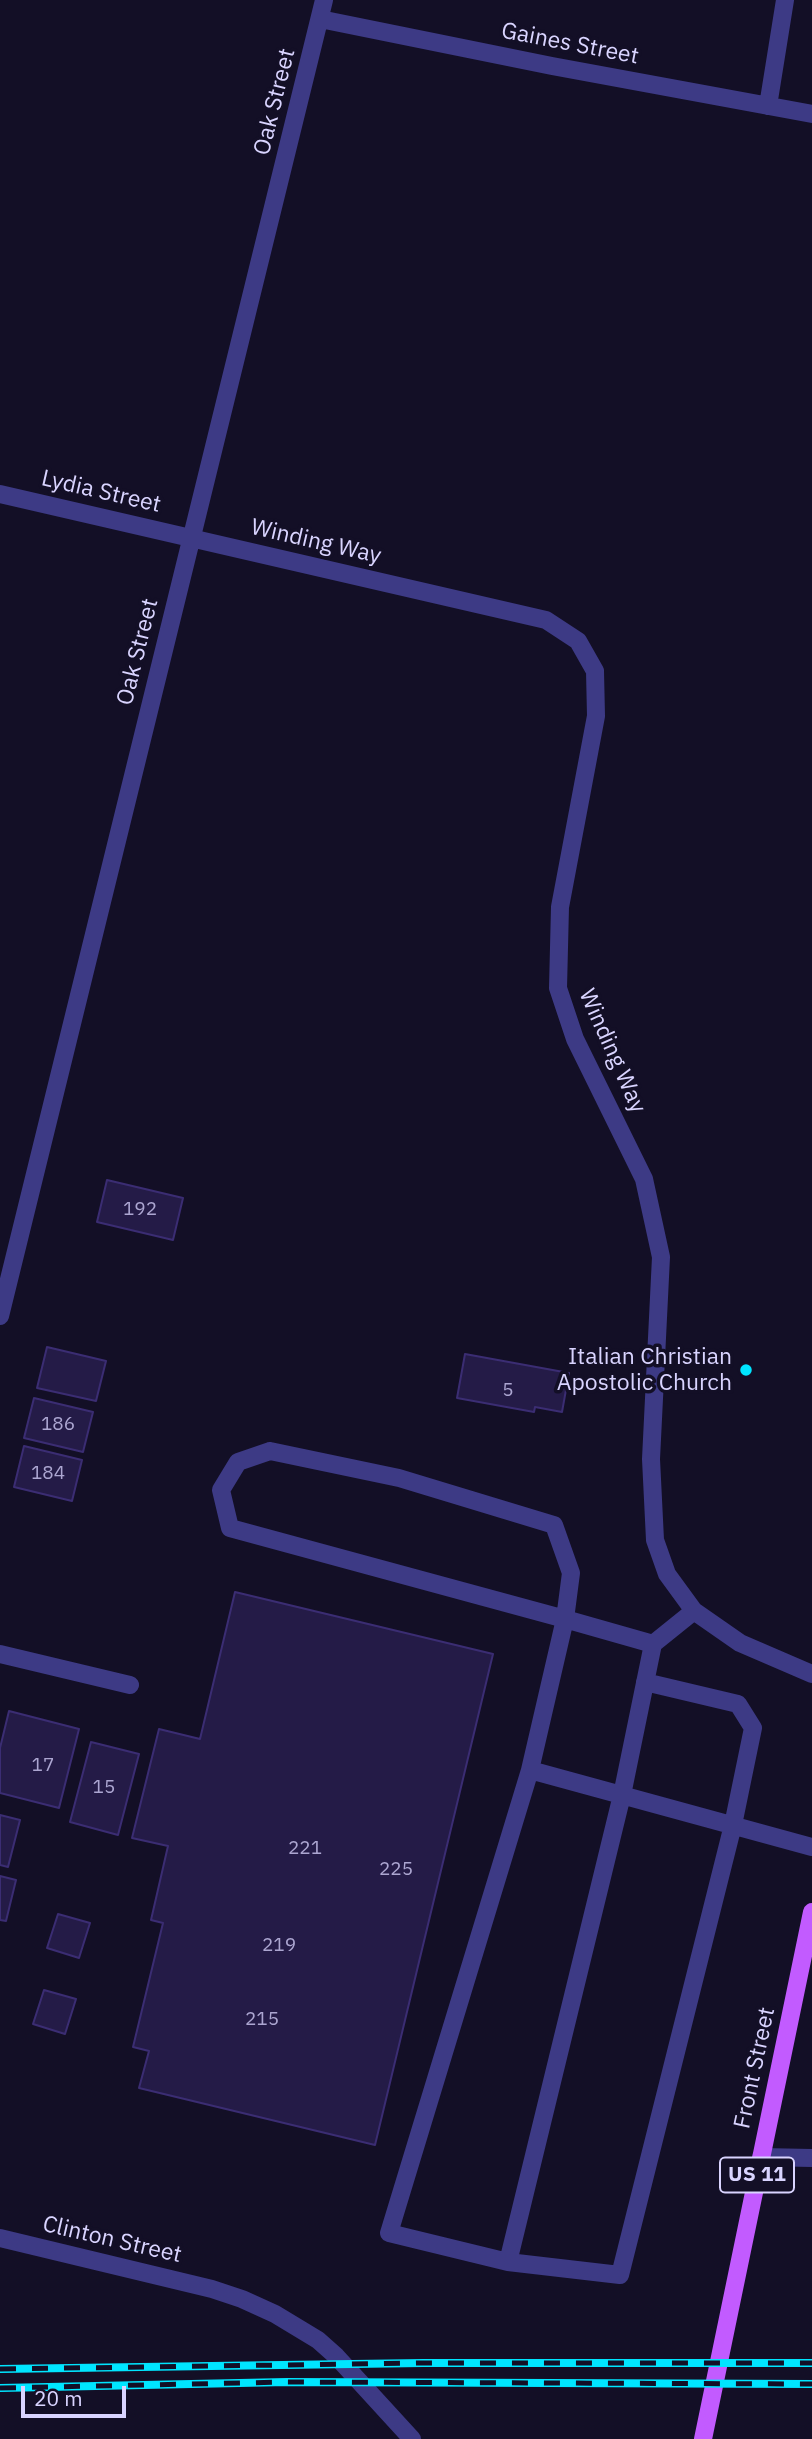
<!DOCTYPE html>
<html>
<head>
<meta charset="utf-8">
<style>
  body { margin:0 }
  #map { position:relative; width:812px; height:2439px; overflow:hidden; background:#130f26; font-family:"IBM Plex Sans",sans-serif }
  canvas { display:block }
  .scale { position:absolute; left:21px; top:2386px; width:105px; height:32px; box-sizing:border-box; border:4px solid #d9d4ff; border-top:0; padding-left:9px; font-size:21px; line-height:24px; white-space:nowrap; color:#d9d4ff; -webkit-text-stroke:5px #130f26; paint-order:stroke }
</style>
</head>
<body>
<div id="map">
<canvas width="812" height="2439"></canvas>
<div class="scale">20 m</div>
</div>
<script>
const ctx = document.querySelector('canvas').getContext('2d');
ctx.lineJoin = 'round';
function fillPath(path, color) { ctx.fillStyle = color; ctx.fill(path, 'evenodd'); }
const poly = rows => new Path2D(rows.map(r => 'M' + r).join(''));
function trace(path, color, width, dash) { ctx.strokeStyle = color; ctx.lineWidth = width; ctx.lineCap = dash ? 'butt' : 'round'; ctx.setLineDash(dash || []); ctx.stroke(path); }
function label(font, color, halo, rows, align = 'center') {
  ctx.font = font + ' "IBM Plex Sans",sans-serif'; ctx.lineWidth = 7; ctx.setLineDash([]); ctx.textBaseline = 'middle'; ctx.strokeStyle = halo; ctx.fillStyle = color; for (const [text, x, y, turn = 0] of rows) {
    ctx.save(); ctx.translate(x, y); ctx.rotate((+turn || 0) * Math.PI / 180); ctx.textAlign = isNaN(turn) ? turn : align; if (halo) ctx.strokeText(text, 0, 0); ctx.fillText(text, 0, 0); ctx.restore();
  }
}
const building = poly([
  [107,1180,183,1198,173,1240,97,1222,107,1180],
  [47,1347,106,1361,96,1401,37,1388,47,1347],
  [465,1354,569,1373,562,1412,535,1407,534,1412,457,1398,465,1354],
  [34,1398,93,1412,83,1452,24,1438,34,1398],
  [24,1446,82,1460,72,1501,14,1487,24,1446],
  [235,1592,493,1654,375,2145,139,2088,149,2051,133,2047,163,1923,151,1920,168,1846,132,1838,159,1729,200,1739,235,1592],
  [9,1711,79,1729,59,1808,0,1793,0,1748,9,1711],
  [91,1742,139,1754,118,1835,70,1822,91,1742],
  [0,1815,20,1820,8,1867,0,1865,0,1815],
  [0,1876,16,1880,6,1921,0,1920,0,1876],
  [58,1914,90,1923,79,1958,47,1948,58,1914],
  [44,1990,76,1999,65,2034,33,2024,44,1990]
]);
fillPath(building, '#241b47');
trace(building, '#3b2d73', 2);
trace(poly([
  [320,19,552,66,812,114],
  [768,106,785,0],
  [0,494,546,620,578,641,595,671,596,716,560,907,558,988,575,1039,644,1179,661,1257,651,1459,655,1540,667,1574,694,1611,740,1643,812,1674],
  [0,1316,324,0],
  [270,1451,399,1478,554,1525,571,1573,565,1619,230,1528,221,1490,238,1462,270,1451],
  [694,1611,653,1644,565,1619,530,1770,812,1847],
  [0,1654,130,1685],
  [530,1770,389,2233,508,2262,622,1795,653,1644],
  [761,2157,812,2158],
  [0,2238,212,2289,242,2299,275,2314,318,2340,336,2356,412,2439],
  [508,2262,620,2275,733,1825,753,1728,738,1704,645,1682]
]), '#3d3a85', 18);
trace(poly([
  [703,2439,812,1912]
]), '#c25bff', 18);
const rail = poly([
  [0,2369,423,2363,812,2363],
  [0,2388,287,2382,812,2384]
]);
trace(rail, '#00e5ff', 8);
trace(rail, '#130f26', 5, [16]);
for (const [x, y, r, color] of [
  [746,1370,7,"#00e5ff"]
]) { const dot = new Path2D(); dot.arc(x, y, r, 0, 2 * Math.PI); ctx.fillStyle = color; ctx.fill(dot); trace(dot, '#130f26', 2.5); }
label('19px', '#aca6d1', null, [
  ["192",140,1210],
  ["5",508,1391],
  ["186",58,1425],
  ["184",48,1474],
  ["17",43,1766],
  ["15",104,1788],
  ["221",305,1849],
  ["225",396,1870],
  ["219",279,1946],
  ["215",262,2020]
]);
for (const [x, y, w] of [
  [757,2175,74]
]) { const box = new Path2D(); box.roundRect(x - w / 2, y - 17.5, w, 35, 5); ctx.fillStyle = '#130f26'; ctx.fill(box); trace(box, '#d9d4ff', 2); }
label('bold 21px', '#d9d4ff', null, [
  ["US 11",757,2175]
]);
label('23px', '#d9d4ff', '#130f26', [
  ["Gaines Street",570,44,11],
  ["Oak Street",275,102,-76],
  ["Lydia Street",101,492,13],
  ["Winding Way",316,542,13],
  ["Oak Street",138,652,-76],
  ["Winding Way",612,1051,66],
  ["Front Street",755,2068,-78],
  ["Clinton Street",112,2240,13]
]);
label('23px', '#d9d4ff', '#130f26', [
  ["Italian Christian",732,1357],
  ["Apostolic Church",732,1383]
], 'right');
</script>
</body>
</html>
